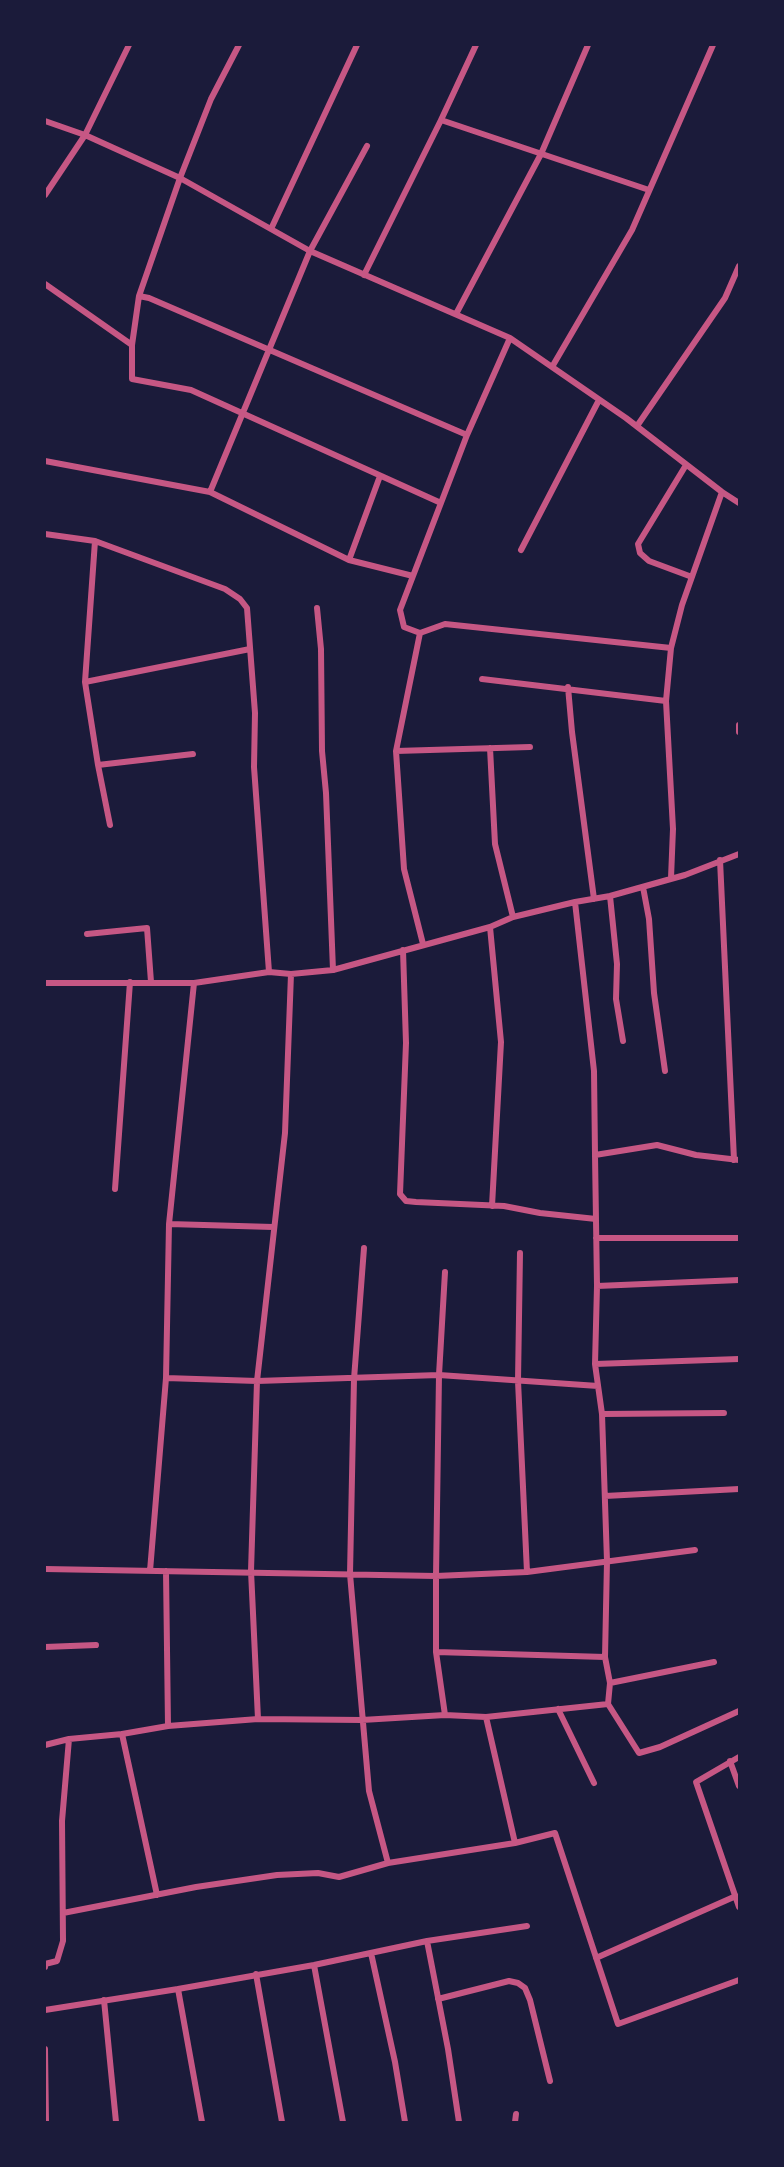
<!DOCTYPE html>
<html>
<head>
<meta charset="utf-8">
<style>
  body { margin:0 }
  #map { position:relative; width:784px; height:2167px; overflow:hidden; background:#1b1b3a; font-family:"Times New Roman",serif }
  canvas { display:block }
  .frame { position:absolute; inset:0; border:46px solid #1b1b3a; pointer-events:none }
</style>
</head>
<body>
<div id="map">
<canvas width="784" height="2167"></canvas>
<div class="frame"></div>
</div>
<script>
const ctx = document.querySelector('canvas').getContext('2d');
ctx.lineJoin = 'round';
const poly = rows => new Path2D(rows.map(r => 'M' + r).join(''));
function trace(path, color, width, dash) { ctx.strokeStyle = color; ctx.lineWidth = width; ctx.lineCap = dash ? 'butt' : 'round'; ctx.setLineDash(dash || []); ctx.stroke(path); }
trace(poly([
  [239,45,211,99,180,178,139,296,149,298,467,435],
  [441,120,476,45],
  [45,121,85,135,180,178,310,251,510,338,626,418,722,492,739,503],
  [45,195,85,135,129,45],
  [271,229,357,45],
  [364,275,441,120,649,190],
  [45,284,132,345],
  [139,296,132,345,132,379,191,390,441,503],
  [456,314,541,154,588,45],
  [552,367,632,230,713,45],
  [637,426,725,298,739,266],
  [45,461,210,492,349,560,413,576,467,435,510,338],
  [686,465,638,544,640,553,649,561,692,577],
  [210,492,310,251,367,146],
  [45,534,95,541,225,589,240,599,247,608,255,713,254,767,269,972],
  [95,541,85,682,98,765,193,754],
  [521,550,599,400],
  [349,560,380,476],
  [413,576,400,610,404,627,420,633,445,624,671,648],
  [317,608,321,649,322,751,326,793,333,970],
  [420,633,396,751,404,869,423,944],
  [482,679,666,701],
  [85,682,250,649],
  [568,687,572,732,594,899],
  [739,725,739,732],
  [490,748,495,844,513,917],
  [396,751,530,747],
  [98,765,110,825],
  [720,860,734,1160],
  [671,878,673,829,666,701,671,648,682,605,722,492],
  [643,887,649,919,654,993,665,1071],
  [610,896,617,964,616,999,623,1041],
  [575,902,594,1071,595,1155],
  [490,927,501,1042,492,1206],
  [87,934,147,928,151,982],
  [403,950,406,1043,400,1194,406,1201,416,1202,504,1206,540,1213,596,1219],
  [45,983,194,983,269,972,291,974,333,970,490,927,513,917,575,902,610,896,685,875,739,854],
  [115,1189,130,982],
  [169,1224,273,1227],
  [596,1238,739,1238],
  [364,1248,354,1379,350,1574,369,1791,388,1863],
  [520,1253,518,1381,527,1572],
  [597,1286,739,1280],
  [595,1364,739,1359],
  [166,1378,257,1381,439,1375,598,1386],
  [602,1414,724,1413],
  [605,1496,739,1489],
  [45,1569,436,1576,527,1572,695,1550],
  [150,1571,166,1378,169,1224,194,983],
  [166,1571,168,1726],
  [45,1647,96,1645],
  [436,1652,605,1657],
  [610,1683,714,1662],
  [608,1704,639,1753,660,1747,739,1711],
  [558,1709,594,1783],
  [445,1715,436,1652,436,1576,439,1375,445,1272],
  [486,1717,515,1843],
  [258,1719,251,1571,257,1381,285,1133,291,974],
  [122,1734,157,1895],
  [45,1745,69,1739,122,1734,168,1726,258,1719,362,1720,445,1715,486,1717,608,1704,610,1683,605,1657,607,1561,602,1414,595,1364,597,1286,595,1155,657,1145,696,1155,739,1160],
  [739,1757,696,1782,739,1907],
  [730,1761,739,1786],
  [63,1913,196,1887,277,1875,318,1873,339,1877,388,1863,515,1843,555,1833,618,2024,739,1980],
  [427,1941,448,2049,459,2122],
  [371,1953,395,2062,405,2122],
  [596,1958,736,1896],
  [314,1965,343,2122],
  [45,1967,45,1964,57,1961,63,1941,62,1821,69,1739],
  [256,1974,282,2122],
  [438,1999,509,1981,518,1983,525,1988,530,2000,550,2081],
  [104,2000,116,2122],
  [45,2010,178,1989],
  [45,2049,46,2122],
  [202,2122,178,1989,314,1965,427,1941,527,1926],
  [515,2122,516,2114]
]), '#c65784', 6);
</script>
</body>
</html>
